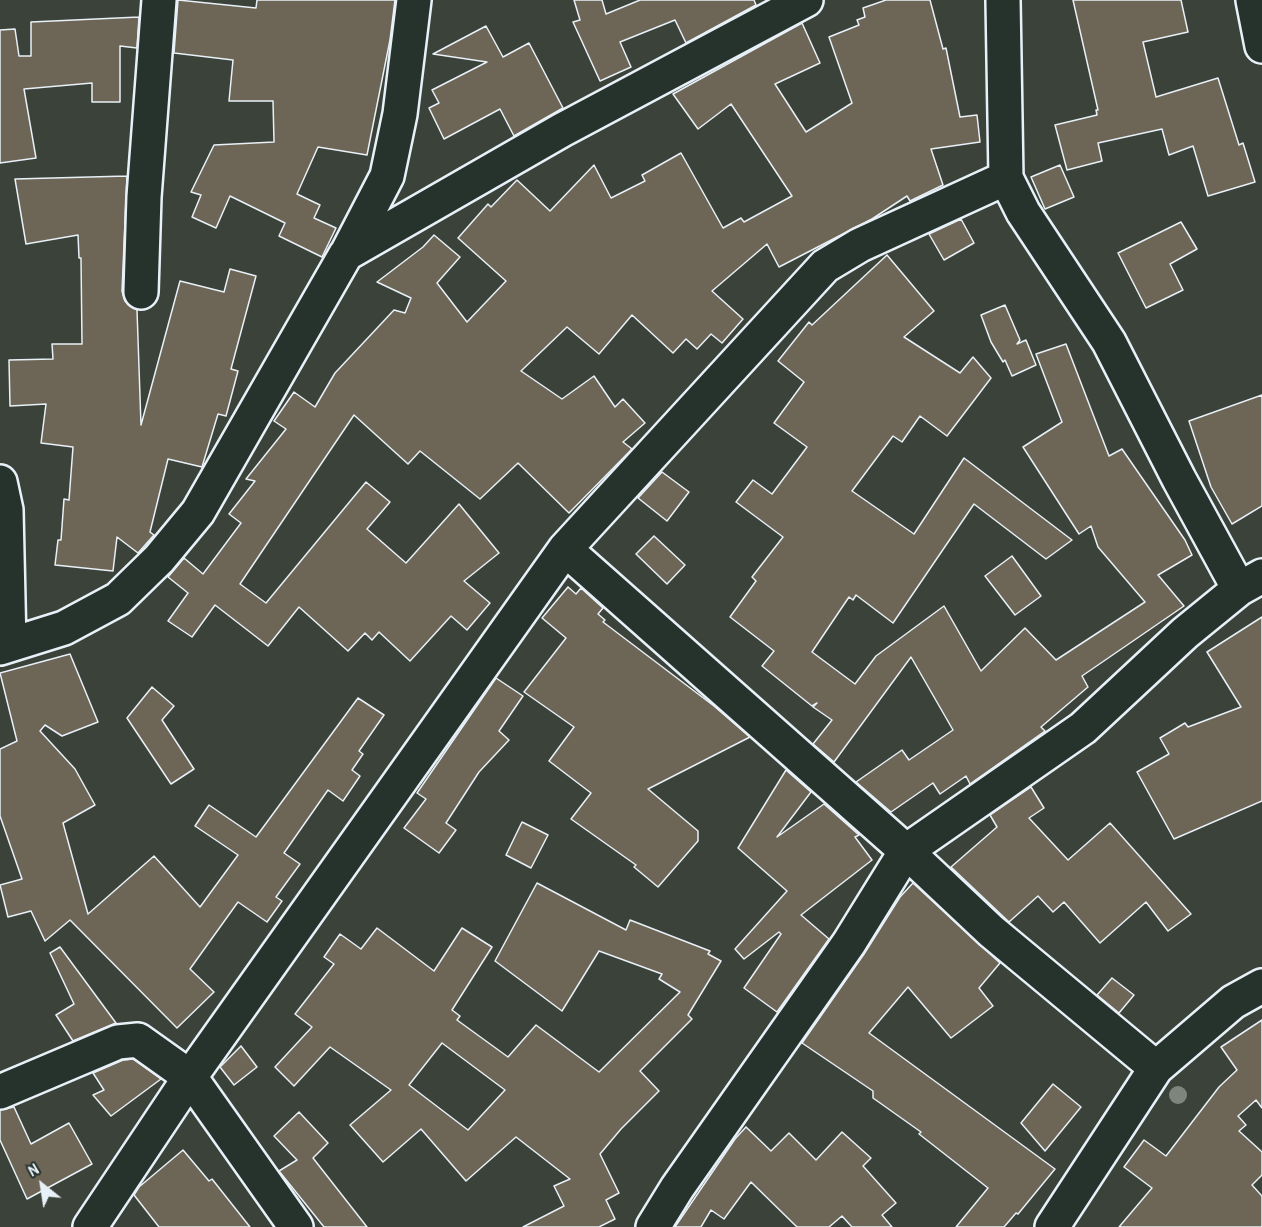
<!DOCTYPE html>
<html>
<head>
<meta charset="utf-8">
<style>
  body { margin:0 }
  #map { position:relative; width:1262px; height:1227px; overflow:hidden; background:#3b4239; font-family:"Patrick Hand",sans-serif }
  canvas { display:block }
  .north { position:absolute; left:12px; top:1155px; width:60px; height:60px; -webkit-text-stroke:4px #26332d; paint-order:stroke; rotate:330deg; font-size:16px; font-weight:700; line-height:24px; text-align:center; color:#e8f1f8 }
  .north::after { content:''; display:block; margin:auto; width:21px; height:27px; background:#e8f1f8; clip-path:polygon(50% 0,100% 100%,50% 72%,0 100%) }
</style>
</head>
<body>
<div id="map">
<canvas width="1262" height="1227"></canvas>
<div class="north">N</div>
</div>
<script>
const ctx = document.querySelector('canvas').getContext('2d');
ctx.lineJoin = 'round';
function fillPath(path, color) { ctx.fillStyle = color; ctx.fill(path, 'evenodd'); }
const poly = rows => new Path2D(rows.map(r => 'M' + r).join(''));
function trace(path, color, width, dash) { ctx.strokeStyle = color; ctx.lineWidth = width; ctx.lineCap = dash ? 'butt' : 'round'; ctx.setLineDash(dash || []); ctx.stroke(path); }
const building = poly([
  [178,0,256,8,257,0,395,0,390,40,367,155,318,147,297,194,320,205,314,218,336,228,322,257,279,236,285,223,230,196,216,228,192,217,201,195,191,192,214,145,274,142,273,101,229,101,233,60,174,53,178,0],
  [574,0,602,0,606,14,640,0,754,0,756,5,686,43,675,20,620,42,631,67,600,81,573,22,580,20,574,0],
  [886,0,930,0,943,49,946,48,960,117,977,115,980,142,931,149,943,185,910,201,907,196,872,219,779,267,767,244,712,291,743,319,722,343,711,334,697,349,686,339,673,353,632,315,599,354,567,327,521,371,562,399,594,376,615,407,623,399,645,423,623,442,632,449,569,513,518,463,480,499,420,451,408,464,354,415,240,584,266,603,366,482,390,502,367,529,406,563,459,504,499,553,464,581,490,603,467,630,451,616,410,661,379,632,372,640,365,633,348,651,299,607,268,646,215,605,192,637,168,621,188,593,168,577,184,558,203,574,241,523,229,514,255,481,246,479,286,429,274,421,294,392,315,407,335,373,394,310,405,313,411,298,377,282,423,247,434,235,460,257,437,283,467,322,506,281,458,238,488,204,491,207,517,180,550,211,594,165,611,198,645,181,642,175,681,153,723,228,741,218,744,222,792,196,731,104,698,129,673,94,802,23,820,63,775,84,806,132,852,103,829,37,859,25,857,20,865,17,863,8,886,0],
  [1073,0,1181,0,1188,32,1143,42,1156,97,1218,78,1239,145,1243,143,1255,182,1208,196,1193,146,1169,155,1162,129,1098,143,1102,161,1067,170,1055,125,1097,115,1096,110,1098,110,1073,0],
  [139,17,137,48,120,46,120,102,92,102,92,83,24,89,36,158,0,163,0,30,15,29,19,56,31,56,31,22,139,17],
  [486,26,503,57,529,43,563,108,514,136,500,109,444,139,429,108,439,103,432,90,487,62,433,54,486,26],
  [1060,165,1074,197,1045,209,1031,177,1060,165],
  [127,176,122,291,125,301,137,310,141,425,180,281,224,292,230,269,256,276,231,369,238,371,226,416,218,414,202,467,168,459,150,532,154,535,138,553,117,537,113,571,55,565,58,540,61,540,64,499,69,500,73,447,41,443,46,404,10,406,9,360,53,359,52,344,82,344,81,258,79,258,78,235,26,244,15,179,127,176],
  [961,219,974,243,944,260,929,234,961,219],
  [1181,222,1197,249,1170,264,1183,290,1146,308,1118,253,1181,222],
  [887,255,934,311,904,337,960,373,973,357,991,378,947,436,920,416,902,442,893,436,852,491,914,534,964,458,1072,540,1046,559,974,504,893,623,856,595,853,600,849,597,812,652,855,684,876,656,944,606,981,671,1025,628,1056,660,1145,602,1098,547,1091,526,1079,534,1023,447,1062,422,1036,354,1066,344,1109,456,1122,449,1185,540,1192,555,1158,575,1184,606,1082,676,1088,687,1041,727,1045,731,970,784,966,776,940,794,933,783,891,812,856,782,902,750,909,760,953,730,911,657,834,762,813,744,832,720,813,707,817,703,812,706,762,666,774,651,730,617,756,581,752,577,783,537,736,502,753,480,772,494,807,447,774,423,804,382,778,361,809,322,812,325,887,255],
  [1005,305,1020,340,1017,344,1026,340,1036,365,1012,376,1005,360,1003,362,991,342,981,315,1005,305],
  [1262,395,1262,506,1232,524,1211,487,1189,421,1262,395],
  [662,472,689,492,667,521,638,498,662,472],
  [654,536,685,565,667,584,636,554,654,536],
  [1012,556,1041,596,1015,615,985,576,1012,556],
  [568,587,576,594,581,588,603,608,598,614,605,620,603,622,714,706,750,737,648,789,698,831,698,841,658,887,634,867,636,865,571,819,591,793,549,761,574,727,524,692,566,638,542,618,568,587],
  [1262,617,1262,801,1174,839,1137,772,1169,754,1160,738,1185,723,1188,727,1241,707,1207,652,1262,617],
  [70,654,98,722,62,736,45,725,40,731,75,769,95,805,63,823,88,914,154,856,200,907,238,855,195,826,209,805,256,837,358,698,384,715,359,751,363,754,352,770,360,776,343,801,328,790,284,853,300,864,276,897,282,901,267,922,238,902,190,969,214,992,177,1028,70,920,45,941,31,911,8,917,0,885,22,879,0,816,0,749,17,741,0,673,70,654],
  [496,678,523,696,499,731,509,740,479,772,446,823,456,830,439,853,404,828,426,799,417,793,496,678],
  [152,687,174,706,162,720,194,769,171,784,127,718,152,687],
  [786,770,811,792,777,837,824,804,859,835,855,837,872,860,801,915,829,939,777,1012,744,988,781,934,779,932,744,959,735,949,787,891,738,848,786,770],
  [1031,787,1044,808,1029,818,1068,860,1110,823,1191,914,1168,931,1146,902,1100,943,1064,902,1053,912,1038,896,1009,922,951,867,997,827,990,815,1031,787],
  [522,822,548,835,531,868,506,855,522,822],
  [537,883,626,930,630,920,710,951,708,954,721,961,688,1015,692,1019,640,1071,659,1091,621,1129,600,1154,619,1193,606,1200,615,1219,599,1227,523,1227,564,1206,554,1186,570,1179,516,1137,466,1181,421,1129,383,1162,350,1125,391,1090,330,1047,294,1086,275,1067,312,1027,295,1014,334,964,324,957,340,934,361,949,377,928,434,971,462,928,492,947,452,1010,460,1016,457,1020,508,1057,536,1025,599,1072,680,992,659,979,662,974,599,951,562,1011,495,961,537,883],
  [442,1043,505,1090,468,1130,409,1085,442,1043],
  [913,883,1000,963,979,988,993,1006,951,1038,908,987,869,1033,1055,1169,1018,1214,1016,1213,1004,1227,956,1227,988,1188,919,1134,921,1132,873,1098,873,1091,802,1043,864,954,900,897,913,883],
  [60,947,116,1023,73,1041,56,1015,74,1004,50,953,60,947],
  [1112,978,1134,995,1119,1013,1097,995,1112,978],
  [1262,1020,1262,1108,1256,1100,1238,1116,1246,1125,1239,1131,1262,1152,1262,1175,1252,1185,1262,1196,1262,1227,1119,1227,1152,1188,1124,1167,1144,1140,1166,1156,1219,1087,1237,1070,1221,1047,1262,1020],
  [241,1046,257,1067,234,1085,220,1067,241,1046],
  [133,1059,161,1079,111,1116,93,1095,104,1090,93,1073,123,1060,133,1059],
  [1053,1084,1081,1107,1045,1151,1021,1123,1053,1084],
  [14,1107,31,1144,69,1123,92,1164,27,1199,0,1140,0,1110,14,1107],
  [299,1112,328,1143,313,1158,367,1227,324,1227,279,1171,297,1160,274,1136,299,1112],
  [746,1127,771,1151,789,1133,816,1160,842,1132,871,1158,863,1166,896,1203,882,1215,892,1227,852,1227,842,1216,829,1227,797,1227,751,1182,724,1219,711,1210,701,1227,675,1227,735,1139,746,1127],
  [183,1150,209,1181,212,1179,250,1227,159,1227,134,1195,139,1187,183,1150]
]);
fillPath(building, '#6d6556');
trace(building, '#e8f1f8', 1.5);
const street = poly([
  [1003,0,1006,178,1023,212,1109,342,1179,479,1239,589],
  [1253,0,1262,46],
  [347,253,387,176,400,114,414,0],
  [141,292,144,197,159,0],
  [0,482,6,510,9,645],
  [565,549,906,851,991,931,1156,1068],
  [0,648,64,628,118,599,159,559,198,512,346,254,562,130,806,0],
  [0,1092,118,1042,138,1040,190,1077,296,1227],
  [90,1227,190,1077,565,549,825,266,860,245,1006,178],
  [653,1227,677,1188,849,943,906,851,1083,728,1185,633,1239,589,1262,576],
  [1052,1227,1156,1068,1233,1002,1262,986]
]);
trace(street, '#e8f1f8', 38);
trace(street, '#26332d', 33);
ctx.fillStyle = '#7d867e';
for (const [x, y] of [
  [1178,1095]
]) { ctx.beginPath(); ctx.arc(x, y, 9, 0, 2 * Math.PI); ctx.fill(); }
</script>
</body>
</html>
